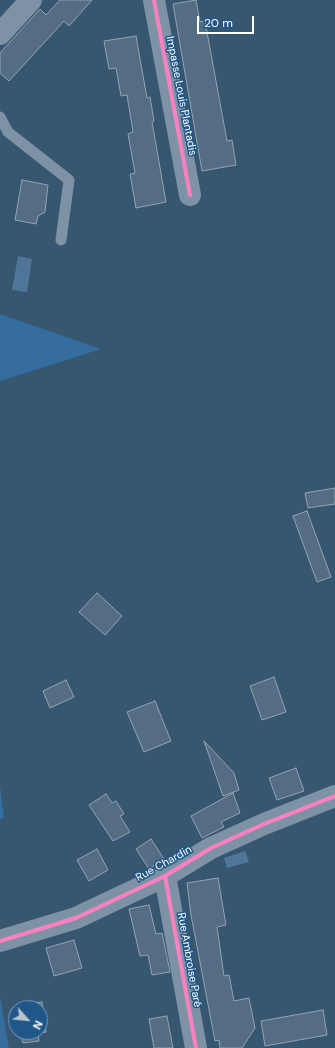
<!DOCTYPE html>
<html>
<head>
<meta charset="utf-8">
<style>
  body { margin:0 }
  #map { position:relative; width:335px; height:1048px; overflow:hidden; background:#375670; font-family:"DM Sans",sans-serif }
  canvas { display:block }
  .north { position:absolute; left:8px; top:1000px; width:40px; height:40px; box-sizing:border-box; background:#1f5788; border:1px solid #799ab8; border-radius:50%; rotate:117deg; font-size:11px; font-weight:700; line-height:16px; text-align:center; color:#fff }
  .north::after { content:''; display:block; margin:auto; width:14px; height:18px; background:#b9c4cd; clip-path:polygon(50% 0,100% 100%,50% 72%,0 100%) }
  .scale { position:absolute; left:197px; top:16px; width:57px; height:18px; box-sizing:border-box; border:2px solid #fff; border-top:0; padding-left:5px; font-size:12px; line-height:14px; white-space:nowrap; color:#fff; -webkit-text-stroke:3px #1f5788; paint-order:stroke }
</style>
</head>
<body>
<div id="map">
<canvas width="335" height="1048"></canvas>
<div class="north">N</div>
<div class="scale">20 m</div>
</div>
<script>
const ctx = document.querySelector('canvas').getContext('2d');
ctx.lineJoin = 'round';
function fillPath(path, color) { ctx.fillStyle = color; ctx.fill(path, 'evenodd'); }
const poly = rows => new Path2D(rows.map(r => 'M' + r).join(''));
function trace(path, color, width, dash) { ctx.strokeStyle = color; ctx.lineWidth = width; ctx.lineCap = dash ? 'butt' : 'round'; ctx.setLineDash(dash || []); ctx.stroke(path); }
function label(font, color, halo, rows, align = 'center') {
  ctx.font = font + ' "DM Sans",sans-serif'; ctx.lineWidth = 3; ctx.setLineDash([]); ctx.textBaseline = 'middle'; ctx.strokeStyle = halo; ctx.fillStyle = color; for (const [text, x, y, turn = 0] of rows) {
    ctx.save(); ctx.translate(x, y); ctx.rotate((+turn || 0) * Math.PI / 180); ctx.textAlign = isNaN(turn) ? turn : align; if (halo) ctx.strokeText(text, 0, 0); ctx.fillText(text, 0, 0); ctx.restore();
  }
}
fillPath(poly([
  [0,314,101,349,0,381],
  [0,786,4,817,0,820],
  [0,996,9,1048,0,1048]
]), '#346d9e');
fillPath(poly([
  [18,256,32,259,27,292,12,290],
  [245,851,249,862,227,868,224,858]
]), '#4f7698');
const building = poly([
  [60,0,92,0,69,26,64,21,9,81,0,73,0,53,40,9,46,15,60,0],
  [196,0,200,22,205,21,227,141,232,140,236,165,202,171,173,4,196,0],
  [136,36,147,98,150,97,154,121,152,122,166,202,136,208,130,174,135,173,128,134,133,132,127,95,121,96,116,68,109,69,104,41,136,36],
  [22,180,48,185,45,212,38,216,36,224,15,220,22,180],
  [335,488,335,504,308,508,305,493,335,488],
  [307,511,331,577,317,582,293,516,307,511],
  [97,593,122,616,105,635,79,612,97,593],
  [274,677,286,712,262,720,250,686,274,677],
  [66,680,74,697,50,708,43,691,66,680],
  [155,701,171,741,144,752,127,712,155,701],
  [204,741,234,773,239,790,223,796,204,741],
  [296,768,304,791,277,800,269,778,296,768],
  [233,793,240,813,221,822,224,827,202,838,191,816,233,793],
  [106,794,112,803,116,801,124,814,120,816,130,832,113,841,89,805,106,794],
  [151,839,164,859,149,869,136,849,151,839],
  [97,849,108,870,89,881,77,860,97,849],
  [218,878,226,925,217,927,224,976,229,975,234,1001,249,998,255,1028,242,1048,220,1048,219,1040,215,1041,191,915,187,883,218,878],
  [149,905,156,934,162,933,170,972,152,975,148,955,140,956,129,909,149,905],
  [74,940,82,968,54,976,46,948,74,940],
  [42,1002,46,1032,38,1033,39,1041,23,1043,20,1032,40,1032,40,1008,17,1008,17,1006,42,1002],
  [323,1010,327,1035,265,1046,261,1021,323,1010],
  [167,1016,173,1048,154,1048,149,1019,167,1016]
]);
fillPath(building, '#556d82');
trace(building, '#92a4b3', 1);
trace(poly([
  [0,117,8,132,69,180,61,240]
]), '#7e92a6', 11);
trace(poly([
  [154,0,190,195],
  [0,34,31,0],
  [165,876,196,1048],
  [0,941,76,918,165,876,211,848,264,824,335,796]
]), '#7e92a6', 22);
trace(poly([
  [154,0,190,195],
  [165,876,196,1048],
  [0,941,76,918,165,876,211,848,264,824,335,796]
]), '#ff80c0', 4);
label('11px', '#fff', '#1f5788', [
  ["Impasse Louis Plantadis",181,96,79],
  ["Rue Chardin",164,864,-29],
  ["Rue Ambroise Paré",189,960,80]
]);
</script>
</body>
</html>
